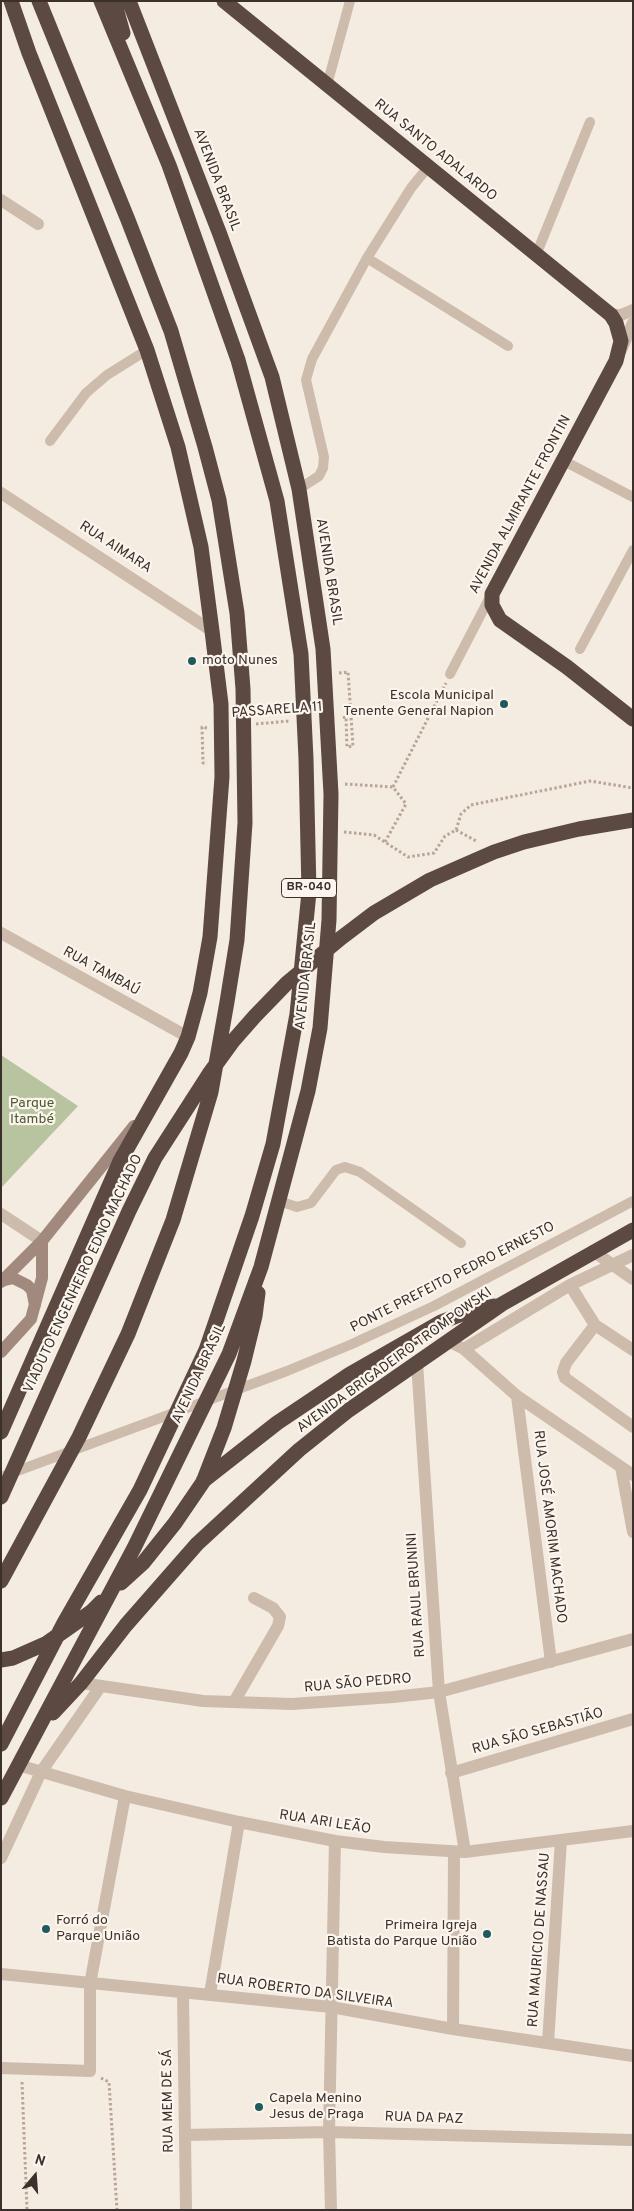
<!DOCTYPE html>
<html>
<head>
<meta charset="utf-8">
<style>
  body { margin:0 }
  #map { position:relative; width:634px; height:2211px; overflow:hidden; background:#f4ebe1; font-family:Overpass,sans-serif }
  canvas { display:block }
  .frame { position:absolute; inset:0; border:2px solid #3b302b; pointer-events:none }
  .north { position:absolute; left:10px; top:2151px; width:50px; height:50px; -webkit-text-stroke:4px #fbf5ee; paint-order:stroke; rotate:18deg; font-size:14px; font-weight:700; line-height:20px; text-align:center; color:#3b302b }
  .north::after { content:''; display:block; margin:auto; width:18px; height:22px; background:#3b302b; clip-path:polygon(50% 0,100% 100%,50% 72%,0 100%) }
</style>
</head>
<body>
<div id="map">
<canvas width="634" height="2211"></canvas>
<div class="frame"></div>
<div class="north">N</div>
</div>
<script>
const ctx = document.querySelector('canvas').getContext('2d');
ctx.lineJoin = 'round';
function fillPath(path, color) { ctx.fillStyle = color; ctx.fill(path, 'evenodd'); }
const poly = rows => new Path2D(rows.map(r => 'M' + r).join(''));
function trace(path, color, width, dash) { ctx.strokeStyle = color; ctx.lineWidth = width; ctx.lineCap = dash ? 'butt' : 'round'; ctx.setLineDash(dash || []); ctx.stroke(path); }
function label(font, color, halo, rows, align = 'center') {
  ctx.font = font + ' Overpass,sans-serif'; ctx.lineWidth = 4.5; ctx.setLineDash([]); ctx.textBaseline = 'middle'; ctx.strokeStyle = halo; ctx.fillStyle = color; for (const [text, x, y, turn = 0] of rows) {
    ctx.save(); ctx.translate(x, y); ctx.rotate((+turn || 0) * Math.PI / 180); ctx.textAlign = isNaN(turn) ? turn : align; if (halo) ctx.strokeText(text, 0, 0); ctx.fillText(text, 0, 0); ctx.restore();
  }
}
fillPath(poly([
  [1,1055,78,1106,1,1188]
]), '#b8c4a0');
trace(poly([
  [339,673,348,672,353,746,347,747,346,717,341,718],
  [256,724,290,721],
  [207,728,202,727,203,763,207,763],
  [345,784,393,787],
  [393,787,446,683],
  [456,830,478,842],
  [344,832,374,835,408,857,434,853,445,836,456,830,461,814,471,805,590,781,633,788],
  [385,842,406,804,393,787],
  [101,2078,109,2082,117,2210],
  [22,2082,27,2210]
]), '#b9a596', 3, [2.5, 2.5]);
trace(poly([
  [327,85,350,1],
  [536,255,590,122],
  [367,258,508,346],
  [50,441,86,393,107,375,147,350],
  [564,461,633,497],
  [299,489,319,476,323,468,324,457,306,380,312,359,367,258,411,188,428,167],
  [580,649,633,550],
  [450,674,490,597],
  [279,1201,297,1207,311,1203,336,1170,345,1167,360,1172,461,1243],
  [1,1477,287,1371,352,1344,434,1306,633,1201]
]), '#cdbbac', 10);
trace(poly([
  [1,200,38,224],
  [611,315,621,315,633,310],
  [621,350,633,323],
  [1,493,212,631],
  [1,933,188,1037],
  [1,1214,42,1241],
  [593,1251,633,1279],
  [570,1285,595,1325,633,1350],
  [595,1325,566,1363,563,1372,565,1378,633,1427],
  [448,1341,464,1349,570,1285,633,1255],
  [464,1349,517,1396,633,1475],
  [417,1363,439,1692,465,1852],
  [517,1396,551,1662],
  [621,1467,633,1532],
  [81,1683,203,1701,292,1704,393,1697,439,1692,633,1639],
  [234,1702,278,1626,280,1617,273,1608,254,1598],
  [18,1765,125,1796,239,1822,335,1841,384,1847,465,1852,633,1831],
  [451,1773,633,1719],
  [1,1858,41,1772,100,1687],
  [1,1974,331,2007,453,2029,633,2056],
  [183,1993,186,2210],
  [210,1994,239,1822],
  [453,2029,454,1853],
  [548,2043,561,1840],
  [1,2068,90,2071,90,1984,125,1796],
  [185,2135,329,2132,633,2140],
  [331,2210,329,2132,335,1841]
]), '#cdbbac', 12);
trace(poly([
  [1,1281,13,1278,27,1285,32,1290,35,1305],
  [1,1282,42,1241,134,1126],
  [1,1352,31,1319,42,1278,42,1241]
]), '#a18a7d', 12);
trace(poly([
  [114,1,123,33],
  [224,1,611,315,616,323,621,341,616,361,492,594,492,605,500,620,567,667,633,719],
  [1,1432,120,1161,181,1053,188,1037,200,993,210,937,222,777,221,704,212,631,201,547,178,447,147,350,29,53,11,1],
  [203,1481,277,1423,350,1374,441,1322,470,1311,494,1306],
  [1,1497,129,1211,155,1158,209,1074,233,1041,255,1016,287,983,341,938,374,913,430,880,494,852,524,842,579,829,633,820],
  [1,1581,79,1437,128,1334,173,1220,211,1092,227,1002,237,940,245,823,243,689,237,613,219,500,205,447,171,331,128,220,39,1],
  [121,1583,143,1563,175,1523,203,1482,224,1428,244,1361,255,1316,258,1293],
  [1,1660,13,1658,47,1643,91,1612,101,1602],
  [53,1713,81,1683,126,1625,197,1544,299,1450,349,1410,502,1304,633,1230],
  [1,1744,64,1623,140,1490,206,1350,252,1216,273,1144,297,1014,309,892,306,759,301,654,277,501,238,360,169,165,101,1],
  [1,1798,134,1548,229,1354,261,1267,308,1091,320,1028,329,920,331,794,323,649,299,489,272,377,219,232,129,1]
]), '#5c4a42', 15);
for (const [x, y, r, color] of [
  [192,661,5,"#1f5a5e"],
  [504,704,5,"#1f5a5e"],
  [46,1929,5,"#1f5a5e"],
  [487,1934,5,"#1f5a5e"],
  [259,2107,5,"#1f5a5e"]
]) { const dot = new Path2D(); dot.arc(x, y, r, 0, 2 * Math.PI); ctx.fillStyle = color; ctx.fill(dot); trace(dot, '#fbf5ee', 2); }
for (const [x, y, w] of [
  [309,888,55]
]) { const box = new Path2D(); box.roundRect(x - w / 2, y - 9.5, w, 19, 4); ctx.fillStyle = '#fbf5ee'; ctx.fill(box); trace(box, '#3b302b', 1); }
label('bold 12px', '#3b302b', null, [
  ["BR-040",309,888]
]);
label('14px', '#3b302b', '#fbf5ee', [
  ["RUA SANTO ADALARDO",435,151,39],
  ["AVENIDA BRASIL",216,180,69],
  ["AVENIDA ALMIRANTE FRONTIN",521,505,-62],
  ["RUA AIMARA",115,548,33],
  ["AVENIDA BRASIL",328,572,81],
  ["PASSARELA 11",277,711,-4],
  ["RUA TAMBAÚ",101,972,29],
  ["AVENIDA BRASIL",307,976,-84],
  ["VIADUTO ENGENHEIRO EDNO MACHADO",84,1274,-65],
  ["PONTE PREFEITO PEDRO ERNESTO",453,1278,-27],
  ["AVENIDA BRIGADEIRO TROMPOWSKI",395,1361,-36],
  ["AVENIDA BRASIL",200,1374,-65],
  ["RUA JOSÉ AMORIM MACHADO",549,1527,83],
  ["RUA RAUL BRUNINI",417,1595,-94],
  ["RUA SÃO PEDRO",358,1684,-5],
  ["RUA SÃO SEBASTIÃO",538,1732,-16],
  ["RUA ARI LEÃO",325,1823,9],
  ["RUA MAURICIO DE NASSAU",540,1940,-86],
  ["RUA ROBERTO DA SILVEIRA",305,1992,8],
  ["RUA MEM DE SÁ",169,2101,-91],
  ["RUA DA PAZ",424,2119,2]
]);
label('14px', '#3b302b', '#fbf5ee', [
  ["moto Nunes",202,661],
  ["Escola Municipal",494,696,"right"],
  ["Tenente General Napion",494,712,"right"],
  ["Forró do",56,1921],
  ["Parque União",56,1937],
  ["Primeira Igreja",477,1926,"right"],
  ["Batista do Parque União",477,1942,"right"],
  ["Capela Menino",269,2099],
  ["Jesus de Praga",269,2115]
], 'left');
label('14px', '#4a5a2e', '#fbf5ee', [
  ["Parque",32,1104],
  ["Itambé",32,1120]
]);
</script>
</body>
</html>
